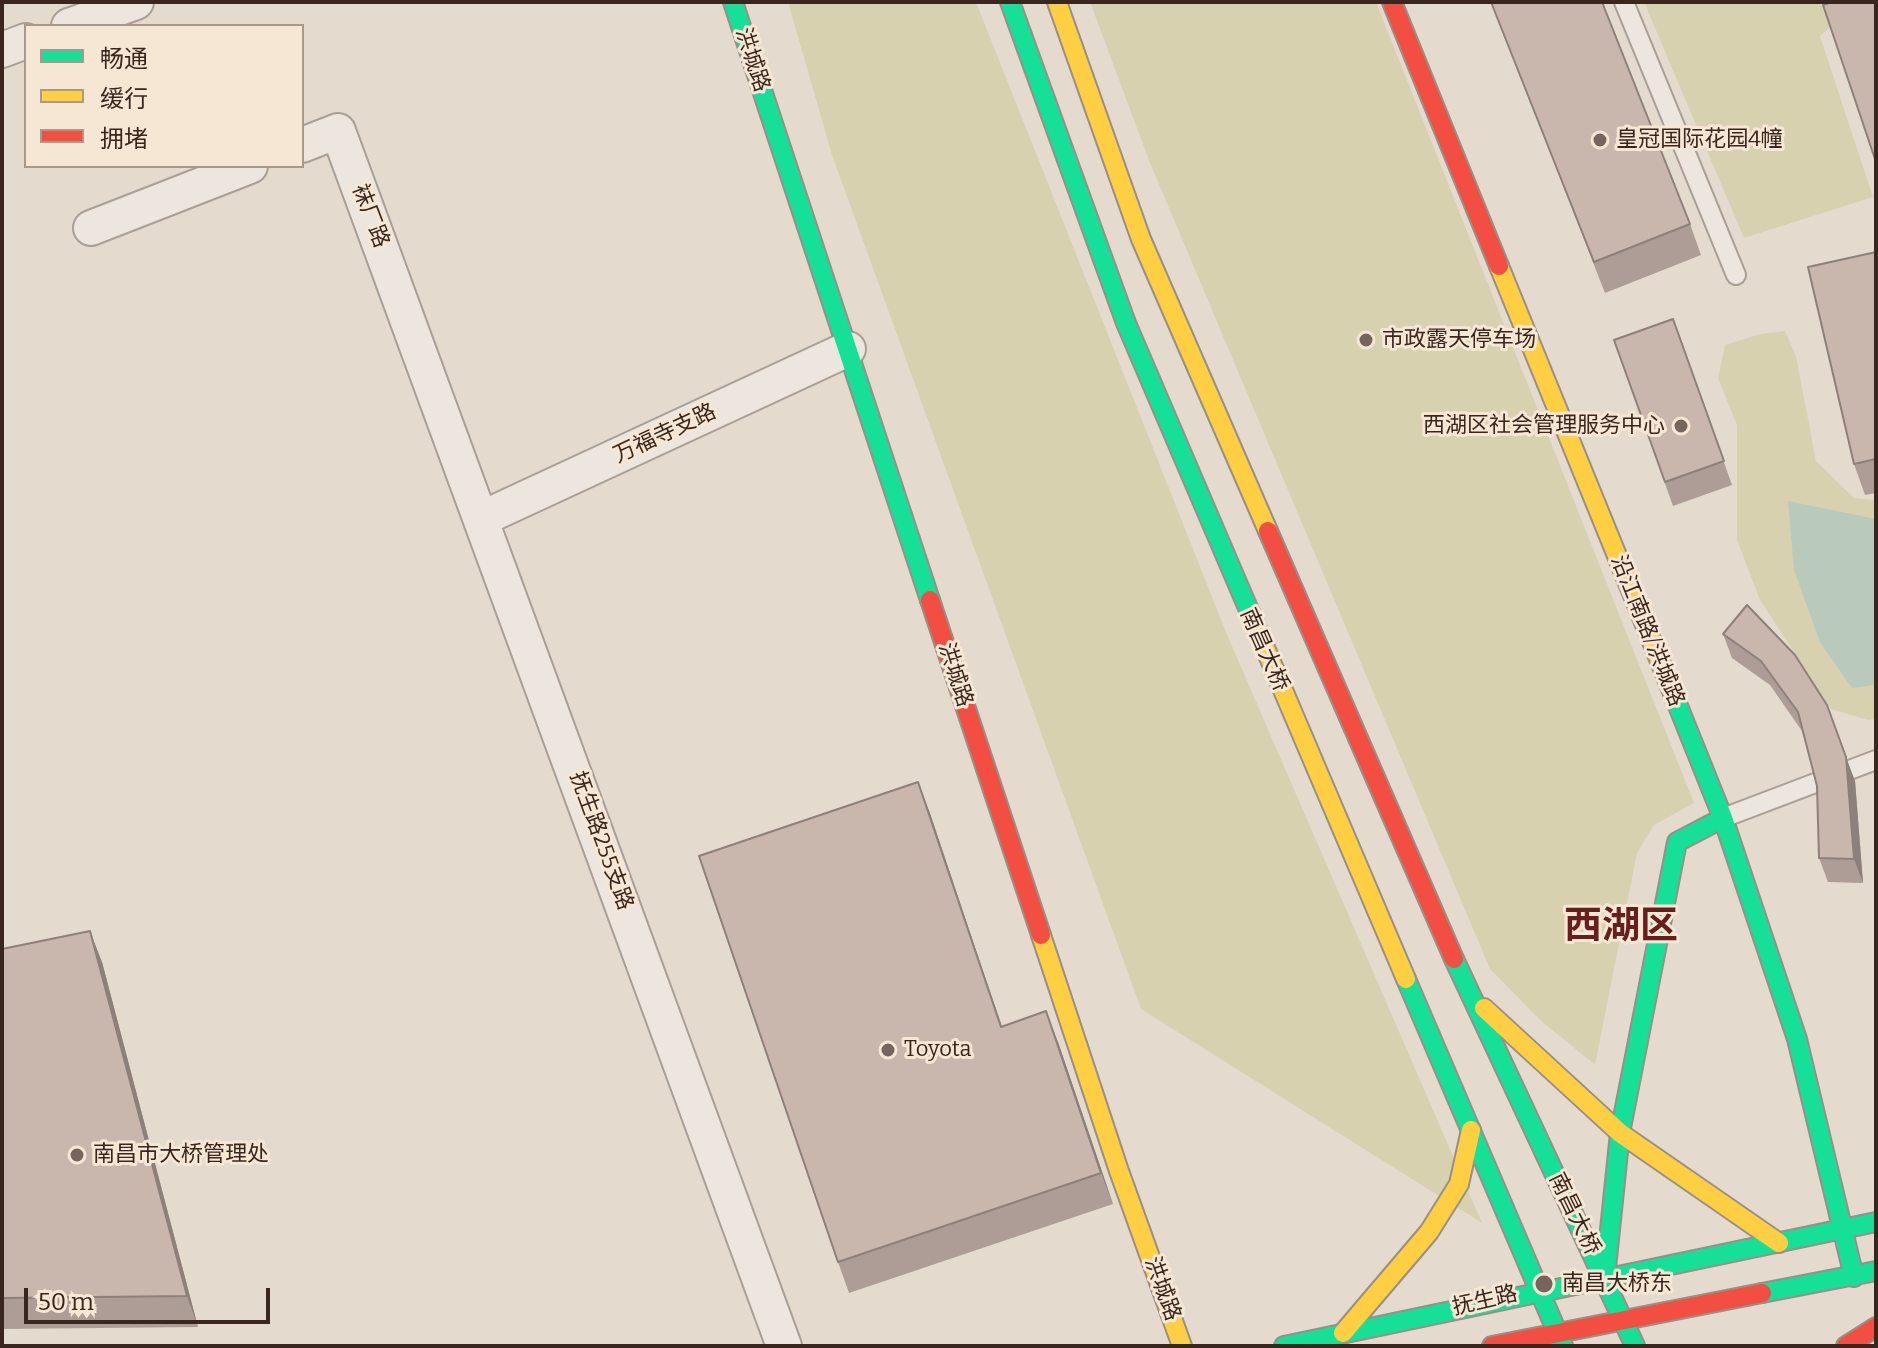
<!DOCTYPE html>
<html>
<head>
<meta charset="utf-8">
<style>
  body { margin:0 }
  #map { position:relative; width:1878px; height:1348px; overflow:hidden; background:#e5dace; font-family:Bitter,"Noto Sans SC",serif }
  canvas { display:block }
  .frame { position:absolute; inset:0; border:4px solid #39261e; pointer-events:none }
  .legend { position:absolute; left:24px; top:24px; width:280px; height:144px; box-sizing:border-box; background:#f6e6d4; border:2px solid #aa998b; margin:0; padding:10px 14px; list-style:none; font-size:24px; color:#39261e }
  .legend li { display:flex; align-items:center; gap:16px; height:40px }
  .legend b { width:40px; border:2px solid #aa998b }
  .scale { position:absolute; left:24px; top:1288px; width:246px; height:36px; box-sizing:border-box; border:4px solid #39261e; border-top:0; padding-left:10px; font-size:24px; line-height:28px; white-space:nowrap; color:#39261e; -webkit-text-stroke:6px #f6e6d4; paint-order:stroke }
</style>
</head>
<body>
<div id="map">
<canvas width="1878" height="1348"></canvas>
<div class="frame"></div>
<ul class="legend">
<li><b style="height:10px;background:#16e098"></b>畅通</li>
<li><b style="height:10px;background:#ffcf43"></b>缓行</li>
<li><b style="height:10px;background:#f24e42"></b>拥堵</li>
</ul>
<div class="scale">50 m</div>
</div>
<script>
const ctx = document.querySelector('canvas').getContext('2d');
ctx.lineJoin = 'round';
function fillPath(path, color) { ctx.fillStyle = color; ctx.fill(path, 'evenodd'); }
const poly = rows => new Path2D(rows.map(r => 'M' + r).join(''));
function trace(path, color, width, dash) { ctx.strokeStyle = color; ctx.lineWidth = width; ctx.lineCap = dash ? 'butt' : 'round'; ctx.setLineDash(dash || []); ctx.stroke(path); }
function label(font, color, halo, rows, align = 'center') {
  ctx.font = font + ' Bitter,"Noto Sans SC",serif'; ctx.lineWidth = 6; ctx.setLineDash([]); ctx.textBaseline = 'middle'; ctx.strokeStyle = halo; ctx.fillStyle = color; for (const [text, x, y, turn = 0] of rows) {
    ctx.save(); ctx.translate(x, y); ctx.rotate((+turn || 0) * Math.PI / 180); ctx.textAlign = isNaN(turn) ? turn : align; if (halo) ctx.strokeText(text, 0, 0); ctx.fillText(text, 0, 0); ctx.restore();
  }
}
fillPath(poly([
  [788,2,976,2,1228,637,1482,1223,1141,1009,832,155],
  [1090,2,1376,2,1694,803,1654,825,1637,853,1595,1065,1539,1019,1490,969,1150,163],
  [1644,2,1861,2,1820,36,1873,197,1744,238],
  [1785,331,1796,356,1816,461,1854,498,1876,500,1876,719,1868,720,1831,709,1760,600,1737,540,1737,425,1718,378,1725,345,1760,334]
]), '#d8d1b0');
fillPath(poly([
  [1788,501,1876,519,1876,685,1852,688,1820,642,1794,570]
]), '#b9c9bc');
const lane = poly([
  [1624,2,1736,275],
  [1723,818,1876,760]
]);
const street = poly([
  [69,26,136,2],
  [2,50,26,41],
  [302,145,338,131,784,1346],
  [91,228,250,166],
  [483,518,848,349]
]);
const fast = poly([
  [733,2,930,600],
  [1010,2,1126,323,1260,636],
  [1668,681,1723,818,1797,1039,1854,1277],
  [1454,959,1635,1346],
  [1406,979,1563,1346],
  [1605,1278,1620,1133,1677,842,1723,818],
  [1762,1293,1876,1271],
  [1284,1346,1876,1222]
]);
const slow = poly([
  [1057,2,1141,239,1268,531],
  [1499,266,1668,681],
  [1260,636,1406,979],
  [1041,935,1119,1171,1182,1346],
  [1484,1008,1620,1133,1779,1243],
  [1343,1333,1429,1232,1459,1184,1471,1130]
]);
const jam = poly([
  [1392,2,1499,266],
  [1268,531,1454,959],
  [930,600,1041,935],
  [1492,1346,1762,1293],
  [1846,1346,1876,1327]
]);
trace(lane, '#aa9f96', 22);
trace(street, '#aa9f96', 38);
trace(fast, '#9a8f86', 22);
trace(slow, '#9a8f86', 22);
trace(jam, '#9a8f86', 22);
trace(lane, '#ede6df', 18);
trace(street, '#ede6df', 34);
trace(fast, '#16e098', 18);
trace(slow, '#ffcf43', 18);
trace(jam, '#f24e42', 18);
fillPath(poly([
  [1491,2,1690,224,1701,255,1605,293],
  [1876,252,1876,493,1865,495,1854,464],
  [1673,319,1732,485,1673,506,1614,340],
  [1747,605,1855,781,1863,883,1828,882,1819,858,1817,786,1802,731,1770,685,1732,658,1723,634],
  [918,782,1002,1026,1058,1042,1113,1204,849,1293,838,1262],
  [2,949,102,962,198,1327,2,1329]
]), '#ad9d96');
fillPath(poly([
  [1846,757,1855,781,1863,883,1854,859],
  [918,782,930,813,1012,1058,1001,1027],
  [90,931,102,962,198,1327,187,1296],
  [1046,1011,1058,1042,1113,1204,1101,1173]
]), '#8d807a');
const building = poly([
  [1491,2,1602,2,1690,224,1594,262,1491,2],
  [1832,2,1876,2,1876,162,1823,5,1832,2],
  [1876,252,1876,459,1854,464,1808,267,1876,252],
  [1673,319,1724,461,1665,482,1614,340,1673,319],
  [1747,605,1795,655,1827,705,1846,757,1854,859,1819,858,1817,786,1798,712,1761,661,1723,634,1747,605],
  [918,782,1001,1027,1046,1011,1101,1173,838,1262,699,856,918,782],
  [90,931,187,1296,2,1298,2,949,90,931]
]);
fillPath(building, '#c9b7ae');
trace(building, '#8d807a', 2);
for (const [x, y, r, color] of [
  [1600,140,8,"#75655c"],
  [1366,340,8,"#75655c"],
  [1681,426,8,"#75655c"],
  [888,1050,8,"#75655c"],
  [77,1155,8,"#75655c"],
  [1544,1284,10,"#75655c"]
]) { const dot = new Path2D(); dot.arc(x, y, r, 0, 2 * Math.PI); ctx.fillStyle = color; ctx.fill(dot); trace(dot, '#f6e6d4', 3); }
label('22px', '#39261e', '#f6e6d4', [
  ["洪城路",752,60,72],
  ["袜厂路",370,216,69],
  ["万福寺支路",665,434,-25],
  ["沿江南路/洪城路",1647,631,68],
  ["南昌大桥",1264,650,66],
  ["洪城路",955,675,72],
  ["抚生路255支路",601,841,70],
  ["南昌大桥",1574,1214,64],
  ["洪城路",1162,1289,70],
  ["抚生路",1485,1301,-13]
]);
label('22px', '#39261e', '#f6e6d4', [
  ["皇冠国际花园4幢",1616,140],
  ["市政露天停车场",1382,340],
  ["西湖区社会管理服务中心",1665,426,"right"],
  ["Toyota",904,1050],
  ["南昌市大桥管理处",93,1155],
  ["南昌大桥东",1562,1284]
], 'left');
label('bold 38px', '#661f1d', '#f6e6d4', [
  ["西湖区",1621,927]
]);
</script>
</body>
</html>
